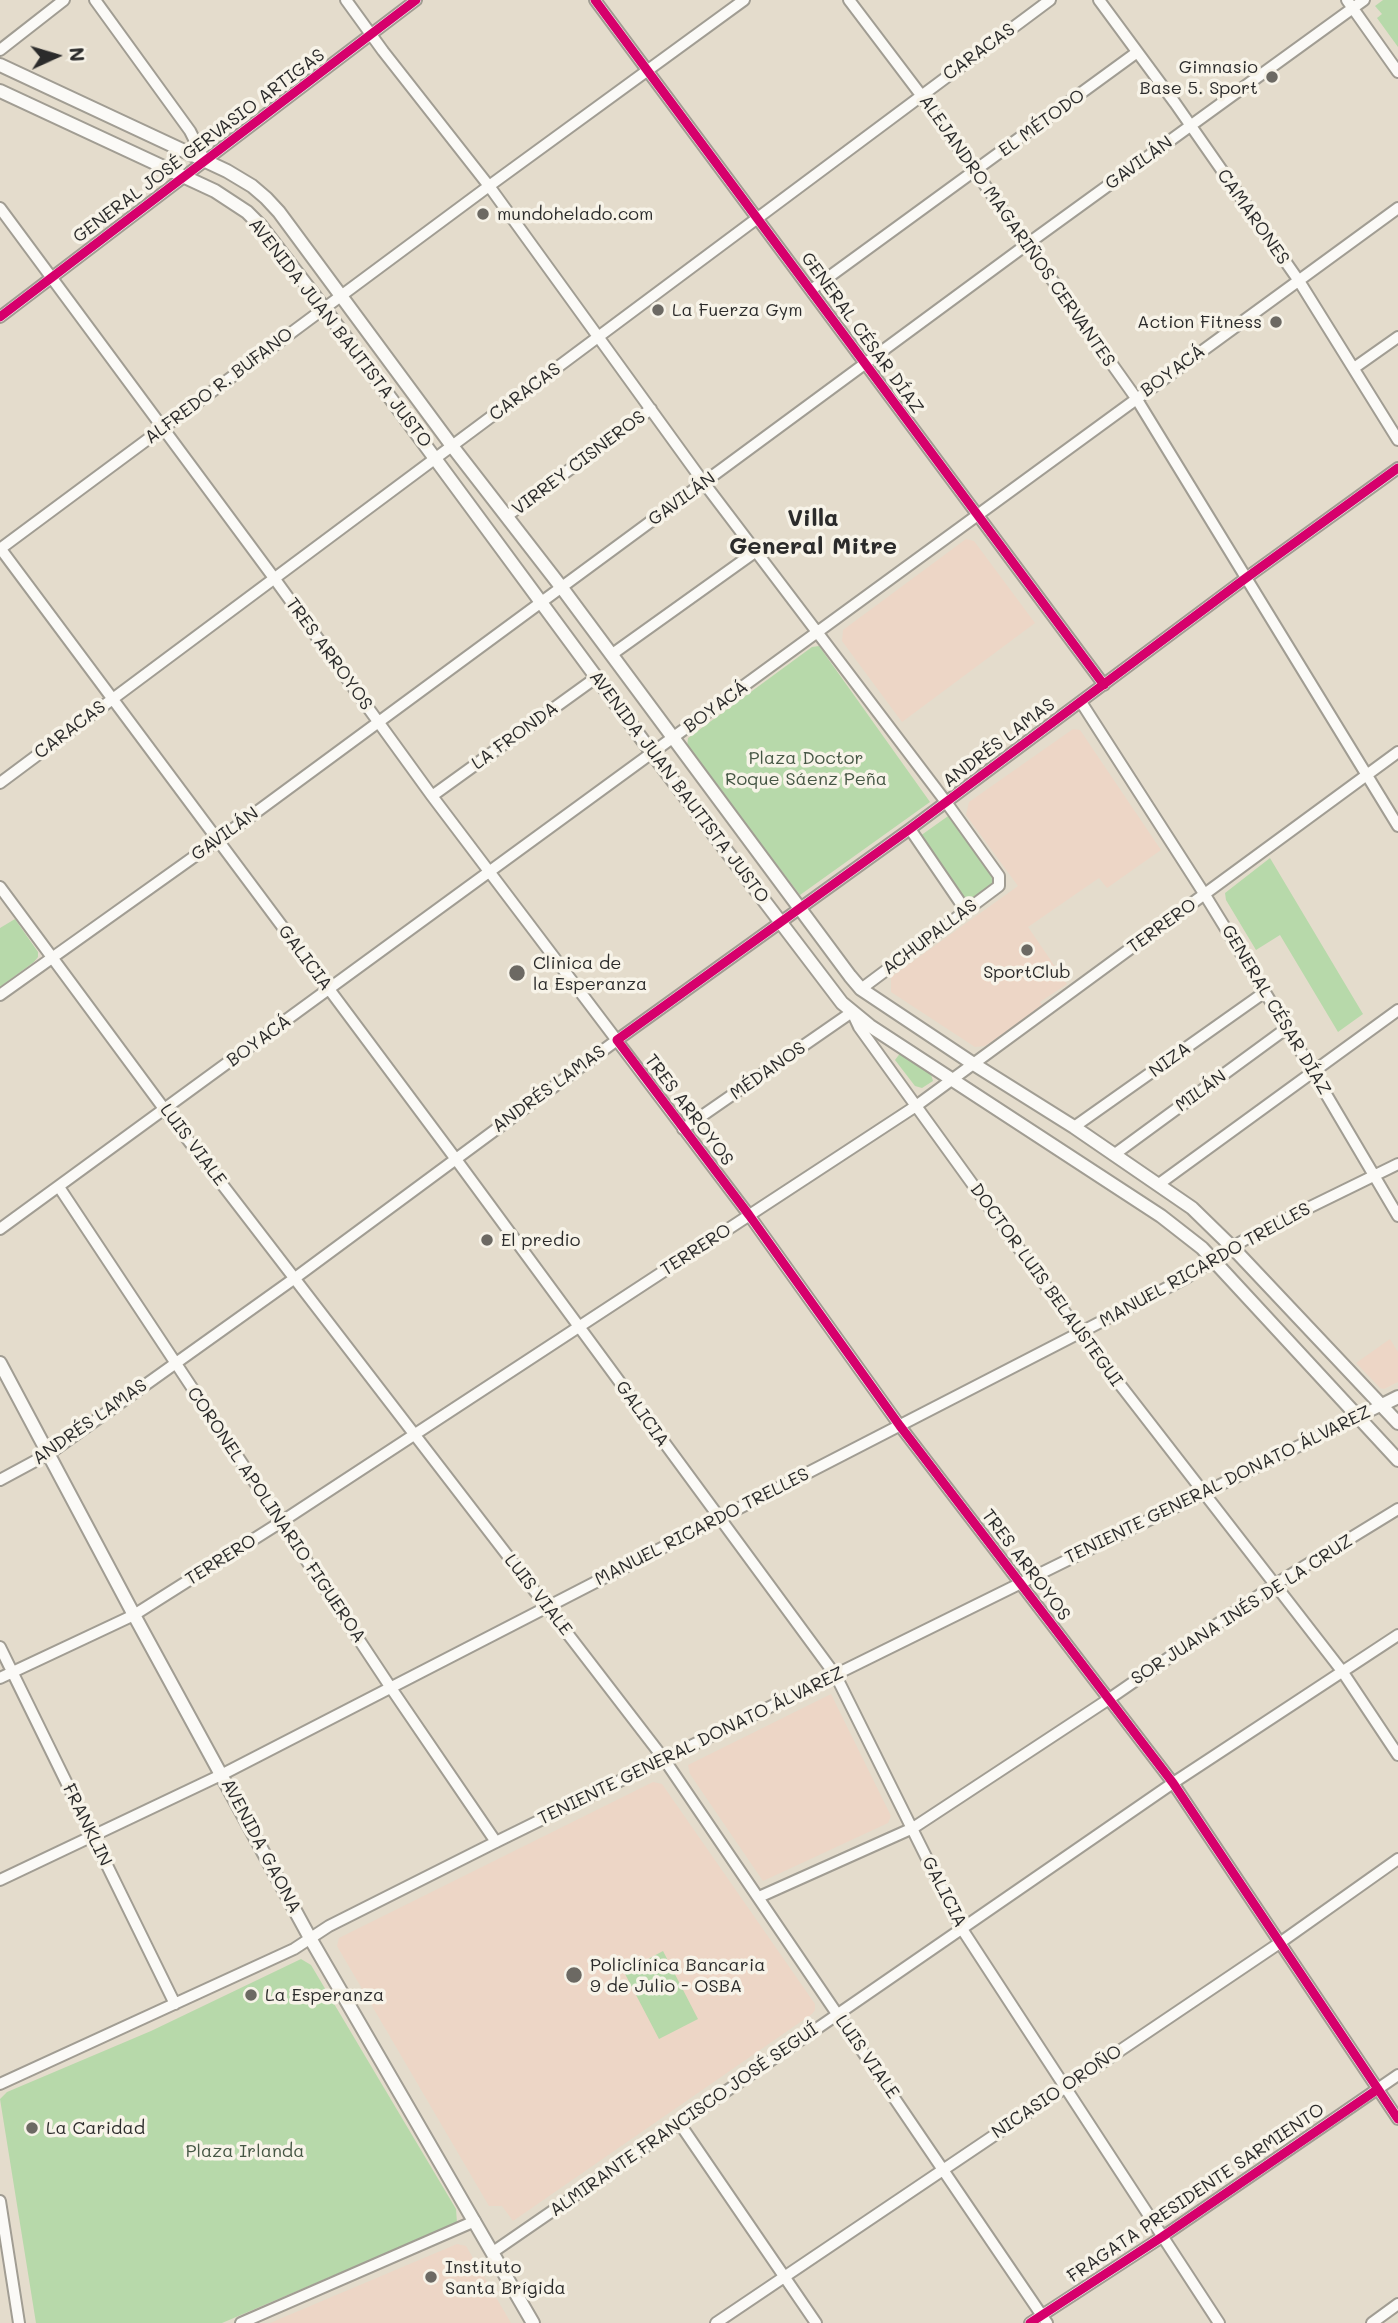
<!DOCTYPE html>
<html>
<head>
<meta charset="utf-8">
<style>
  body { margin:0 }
  #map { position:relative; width:1398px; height:2323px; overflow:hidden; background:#e4dccc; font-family:Mali,sans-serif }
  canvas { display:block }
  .north { position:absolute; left:21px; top:21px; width:70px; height:70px; -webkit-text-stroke:5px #f7f3e8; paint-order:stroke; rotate:86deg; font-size:19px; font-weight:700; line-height:28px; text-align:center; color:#2b2b2b }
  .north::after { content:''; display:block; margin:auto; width:24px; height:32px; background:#2b2b2b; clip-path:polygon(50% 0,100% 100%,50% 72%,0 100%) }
</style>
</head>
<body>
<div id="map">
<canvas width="1398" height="2323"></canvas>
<div class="north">N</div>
</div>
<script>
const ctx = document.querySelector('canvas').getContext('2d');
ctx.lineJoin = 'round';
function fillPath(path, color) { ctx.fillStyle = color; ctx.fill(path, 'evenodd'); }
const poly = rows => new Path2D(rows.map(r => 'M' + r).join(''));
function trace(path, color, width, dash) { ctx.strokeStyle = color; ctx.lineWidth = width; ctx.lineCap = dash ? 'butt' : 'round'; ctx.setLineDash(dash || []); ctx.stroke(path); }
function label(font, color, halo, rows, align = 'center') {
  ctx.font = font + ' Mali,sans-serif'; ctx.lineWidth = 7; ctx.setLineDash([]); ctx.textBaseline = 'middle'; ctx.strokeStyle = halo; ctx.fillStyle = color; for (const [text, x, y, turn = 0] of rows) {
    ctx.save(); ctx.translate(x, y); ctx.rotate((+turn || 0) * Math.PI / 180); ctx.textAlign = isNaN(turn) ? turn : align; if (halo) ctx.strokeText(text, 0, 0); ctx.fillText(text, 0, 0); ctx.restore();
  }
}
fillPath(poly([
  [966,539,974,541,1035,623,902,722,842,641,843,630],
  [1073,729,1080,730,1161,850,1107,888,1099,878,1028,927,1067,984,1040,1002,1043,1007,985,1046,975,1047,891,992,891,977,1018,886,966,815,969,802],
  [1390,1339,1398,1352,1398,1382,1384,1389,1380,1388,1356,1363],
  [831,1694,891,1816,888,1823,763,1881,690,1774,688,1765],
  [653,1782,662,1784,815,2004,815,2010,812,2014,513,2221,502,2206,489,2206,337,1946,339,1938],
  [457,2244,466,2246,511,2323,270,2323]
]), '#edd6c6');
fillPath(poly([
  [1383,0,1398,0,1398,47,1377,18,1382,14,1375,6],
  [819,646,930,802,800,895,687,747,688,738,812,647],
  [951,814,1001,883,964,910,913,841],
  [1270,858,1363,1014,1338,1032,1280,935,1256,950,1226,900,1225,893],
  [15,919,38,952,38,957,34,962,0,987,0,928],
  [901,1052,930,1071,933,1081,922,1088,915,1086,895,1060],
  [663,1951,698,2019,659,2039,624,1972],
  [301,1959,311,1965,456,2209,457,2223,222,2323,36,2323,0,2099,7,2092,151,2031]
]), '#b7d9aa');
const minor = poly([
  [95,0,190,131,205,161],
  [346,0,383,51,489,186,704,483,946,802,999,876,999,886,861,989],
  [595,0,1104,685],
  [849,0,921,95,1136,398,1398,826],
  [1099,0,1175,103,1299,281,1398,440],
  [1347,0,1398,72],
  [0,50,64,0],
  [0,208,274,578,432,796,749,1215,900,1426,1173,1783,1398,2119],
  [811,290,1136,53],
  [0,317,416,0],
  [1354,368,1398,337],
  [507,516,651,409],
  [0,548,455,1158,836,1676,962,1929,1219,2323],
  [0,549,489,186,744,0],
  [611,655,755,552],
  [1081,702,1205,895,1287,1028,1398,1216],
  [0,783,1050,0],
  [432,796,597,677],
  [910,829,966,911],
  [0,887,165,1110,664,1759,1047,2323],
  [0,995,247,819,1026,245,1364,0],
  [1074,1127,1265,992],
  [683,1129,852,1012,859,1027,1080,1333,1342,1671,1398,1755],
  [1115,1154,1287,1028],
  [1159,1184,1398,1010],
  [59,1187,391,1688,496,1842],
  [0,1229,1398,208],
  [0,1480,50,1453,295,1278,617,1040,910,829,1246,578,1398,468],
  [0,1647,175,2004],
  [0,1678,134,1615,281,1522,916,1106,1398,752],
  [0,1880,223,1774,1186,1278,1232,1247,1255,1234,1398,1164],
  [759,1897,913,1828,1109,1699,1274,1585,1398,1509],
  [0,2084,294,1949,329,1926,496,1842,1382,1405],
  [680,2124,816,2323],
  [0,2201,19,2323],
  [493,2252,1173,1783,1398,1635],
  [241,2323,475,2221],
  [716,2323,1281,1942,1398,1859],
  [1030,2323,1162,2237,1398,2075],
  [1372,2323,1398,2304]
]);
const major = poly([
  [0,65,227,171,252,186,266,198,279,212,452,446,562,588,850,976,861,989,972,1063,1074,1127,1192,1208,1232,1247,1398,1423],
  [0,91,215,191,247,212,261,226,324,308,661,765,842,1003,870,1026,1161,1216,1202,1248,1398,1460],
  [0,1363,134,1615,310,1938,533,2323],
  [1382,1405,1398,1397]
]);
trace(minor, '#a19d93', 14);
trace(major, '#a19d93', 16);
trace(minor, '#fbfaf7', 10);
trace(major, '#fbfaf7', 12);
trace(poly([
  [595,0,1104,685],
  [0,317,416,0],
  [1398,468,1246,578,910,829,617,1040,749,1215,900,1426,1173,1783,1398,2119],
  [1030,2323,1162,2237,1378,2089]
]), '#d6006c', 9);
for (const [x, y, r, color] of [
  [1272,77,7,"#6c6963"],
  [483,214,7,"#6c6963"],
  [658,310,7,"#6c6963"],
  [1276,322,7,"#6c6963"],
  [1027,950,7,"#6c6963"],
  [517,973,9,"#6c6963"],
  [487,1240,7,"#6c6963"],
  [574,1975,9,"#6c6963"],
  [251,1995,7,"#6c6963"],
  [32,2128,7,"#6c6963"],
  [431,2277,7,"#6c6963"]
]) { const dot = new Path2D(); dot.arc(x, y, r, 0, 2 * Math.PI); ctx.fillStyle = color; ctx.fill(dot); trace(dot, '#f7f3e8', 2.5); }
label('18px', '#2b2b2b', '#f7f3e8', [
  ["CARACAS",979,52,-36],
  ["EL MÉTODO",1042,123,-36],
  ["GENERAL JOSÉ GERVASIO ARTIGAS",199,146,-37],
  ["GAVILÁN",1139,163,-36],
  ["CAMARONES",1253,217,55],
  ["ALEJANDRO MAGARIÑOS CERVANTES",1017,231,55],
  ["AVENIDA JUAN BAUTISTA JUSTO",340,333,52],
  ["GENERAL CÉSAR DÍAZ",862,333,54],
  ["BOYACÁ",1173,371,-36],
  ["ALFREDO R. BUFANO",219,386,-37],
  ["CARACAS",525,392,-37],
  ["VIRREY CISNEROS",579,463,-37],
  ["GAVILÁN",682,499,-36],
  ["TRES ARROYOS",329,654,54],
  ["BOYACÁ",716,707,-36],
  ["CARACAS",70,730,-37],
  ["LA FRONDA",515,736,-36],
  ["ANDRÉS LAMAS",999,743,-37],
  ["AVENIDA JUAN BAUTISTA JUSTO",679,787,53],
  ["GAVILÁN",225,834,-36],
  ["TERRERO",1162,926,-36],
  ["ACHUPALLAS",930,937,-37],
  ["GALICIA",305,958,53],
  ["GENERAL CÉSAR DÍAZ",1276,1010,59],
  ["BOYACÁ",259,1041,-36],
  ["NIZA",1170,1060,-36],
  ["MÉDANOS",768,1071,-35],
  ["ANDRÉS LAMAS",549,1089,-36],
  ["MILÁN",1201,1091,-36],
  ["TRES ARROYOS",689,1110,53],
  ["LUIS VIALE",193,1145,53],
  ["TERRERO",696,1250,-33],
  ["MANUEL RICARDO TRELLES",1205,1265,-29],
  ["DOCTOR LUIS BELAUSTEGUI",1046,1285,54],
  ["GALICIA",642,1414,54],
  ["ANDRÉS LAMAS",90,1422,-35],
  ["TENIENTE GENERAL DONATO ÁLVAREZ",1218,1485,-26],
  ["CORONEL APOLINARIO FIGUEROA",276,1515,56],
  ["MANUEL RICARDO TRELLES",702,1527,-27],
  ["TERRERO",221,1560,-32],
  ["TRES ARROYOS",1026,1565,53],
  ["LUIS VIALE",538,1595,52],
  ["SOR JUANA INÉS DE LA CRUZ",1242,1610,-33],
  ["TENIENTE GENERAL DONATO ÁLVAREZ",691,1746,-26],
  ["FRANKLIN",87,1825,64],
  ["AVENIDA GAONA",261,1846,62],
  ["GALICIA",944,1892,63],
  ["LUIS VIALE",867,2057,55],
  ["NICASIO OROÑO",1057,2092,-34],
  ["ALMIRANTE FRANCISCO JOSÉ SEGUÍ",684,2120,-35],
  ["FRAGATA PRESIDENTE SARMIENTO",1196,2193,-34]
]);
label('18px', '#2b2b2b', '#f7f3e8', [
  ["Gimnasio",1258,67,"right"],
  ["Base 5. Sport",1258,88,"right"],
  ["mundohelado.com",497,214],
  ["La Fuerza Gym",672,310],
  ["Action Fitness",1262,322,"right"],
  ["Clinica de",533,963],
  ["la Esperanza",533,984],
  ["SportClub",1027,972,"center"],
  ["El predio",501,1240],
  ["Policlínica Bancaria",590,1965],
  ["9 de Julio - OSBA",590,1986],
  ["La Esperanza",265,1995],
  ["La Caridad",46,2128],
  ["Instituto",445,2267],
  ["Santa Brígida",445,2288]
], 'left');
label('18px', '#455644', '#f7f3e8', [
  ["Plaza Doctor",806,758],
  ["Roque Sáenz Peña",806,779],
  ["Plaza Irlanda",245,2151]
]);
label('bold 24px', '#2b2b2b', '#f7f3e8', [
  ["Villa",813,519],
  ["General Mitre",813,547]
]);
</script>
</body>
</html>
